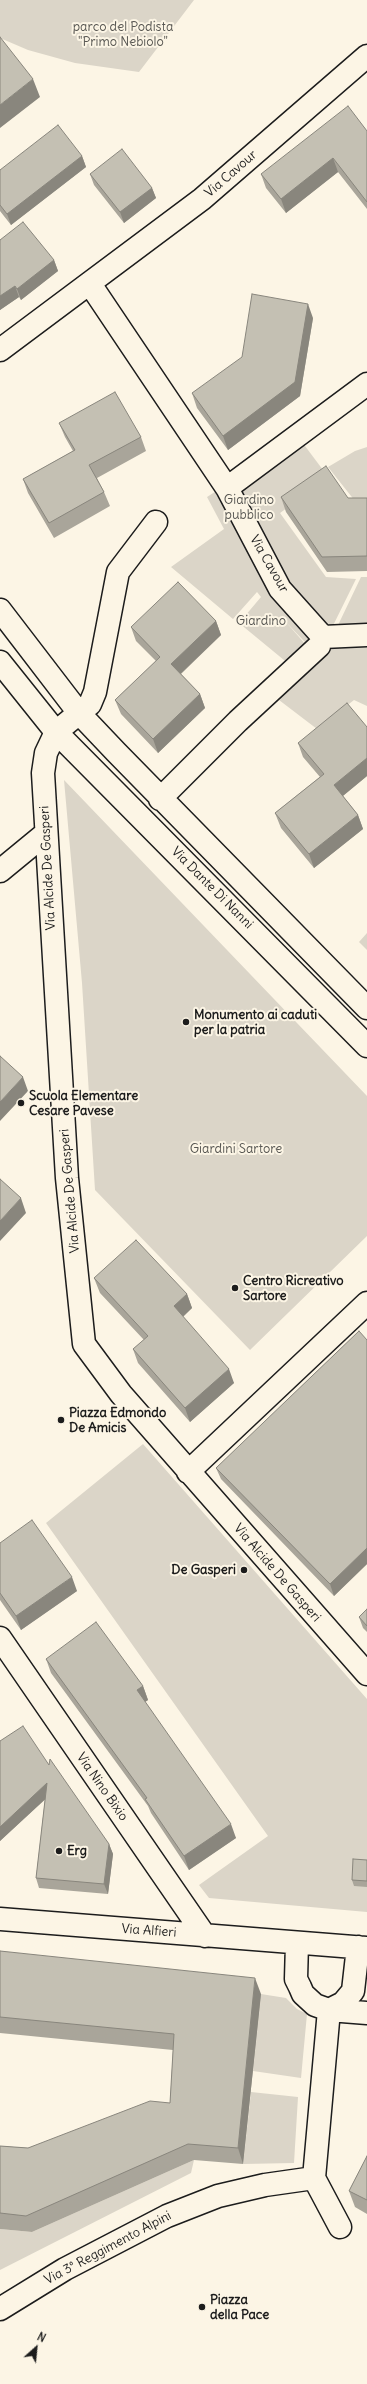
<!DOCTYPE html>
<html>
<head>
<meta charset="utf-8">
<style>
  body { margin:0 }
  #map { position:relative; width:367px; height:2384px; overflow:hidden; background:#fcf5e5; font-family:Delius,sans-serif }
  canvas { display:block }
  .north { position:absolute; left:16px; top:2328px; width:40px; height:40px; -webkit-text-stroke:3px #fcf5e5; paint-order:stroke; rotate:27deg; font-size:11px; font-weight:700; line-height:16px; text-align:center; color:#1c1c1c }
  .north::after { content:''; display:block; margin:auto; width:14px; height:18px; background:#1c1c1c; clip-path:polygon(50% 0,100% 100%,50% 72%,0 100%) }
</style>
</head>
<body>
<div id="map">
<canvas width="367" height="2384"></canvas>
<div class="north">N</div>
</div>
<script>
const ctx = document.querySelector('canvas').getContext('2d');
ctx.lineJoin = 'round';
function fillPath(path, color) { ctx.fillStyle = color; ctx.fill(path, 'evenodd'); }
const poly = rows => new Path2D(rows.map(r => 'M' + r).join(''));
function trace(path, color, width, dash) { ctx.strokeStyle = color; ctx.lineWidth = width; ctx.lineCap = dash ? 'butt' : 'round'; ctx.setLineDash(dash || []); ctx.stroke(path); }
function label(font, color, halo, rows, align = 'center') {
  ctx.font = font + ' Delius,sans-serif'; ctx.lineWidth = 4; ctx.setLineDash([]); ctx.textBaseline = 'middle'; ctx.strokeStyle = halo; ctx.fillStyle = color; for (const [text, x, y, turn = 0] of rows) {
    ctx.save(); ctx.translate(x, y); ctx.rotate((+turn || 0) * Math.PI / 180); ctx.textAlign = isNaN(turn) ? turn : align; if (halo) ctx.strokeText(text, 0, 0); ctx.fillText(text, 0, 0); ctx.restore();
  }
}
fillPath(poly([
  [0,0,194,0,139,72,75,63,28,50,0,38],
  [299,438,329,478,280,513,326,577,356,579,319,654,329,644,361,577,367,577,367,706,354,700,317,729,279,700,318,656,285,621,307,646,290,665,239,623,261,597,257,592,233,619,171,567,224,529,207,497],
  [367,447,367,502,355,501,328,467,355,451],
  [64,780,367,1096,367,1236,250,1350,95,1190,82,983],
  [367,933,367,950,359,942],
  [143,1444,367,1699,367,1912,209,1898,199,1885,268,1836,46,1523],
  [261,1994,286,1998,297,2009,307,2014,301,2078,253,2071],
  [251,2092,298,2097,294,2163,243,2164],
  [194,2160,191,2173,0,2270,0,2229,32,2232]
]), '#dbd5c8');
const minor = poly([
  [90,284,227,488,280,589,323,637,367,635],
  [0,350,202,199,367,56],
  [227,488,367,384],
  [156,522,118,572,95,692,90,704,56,732,46,753,43,773,67,1178,84,1344,121,1394,367,1674],
  [0,610,79,713,116,752,367,1008],
  [0,662,56,732,367,1046],
  [160,799,238,721,319,646],
  [0,871,45,834],
  [188,1472,367,1303],
  [0,1638,205,1936],
  [0,1919,367,1948],
  [297,1943,296,1979,300,1987,303,1994,315,2005,329,2010,343,2003,353,1991,358,1947],
  [340,2227,314,2178,329,2010,367,2013],
  [0,2309,65,2269,167,2216,218,2196,265,2185,314,2178]
]);
trace(minor, '#1c1c1c', 25);
trace(minor, '#fcf5e5', 22);
fillPath(poly([
  [367,131,367,209,338,172,286,213,266,188,261,174],
  [82,156,86,167,11,225,0,211,0,170],
  [90,174,152,188,156,198,124,223,94,185],
  [0,240,54,260,58,271,21,300,19,297,0,310],
  [313,318,300,396,228,450,197,408,192,393],
  [59,423,141,437,146,451,97,478,104,492,110,506,54,538,28,493,23,479,73,451,65,437],
  [281,497,348,498,367,498,367,571,327,572,286,512],
  [216,621,221,635,181,674,200,694,205,708,158,753,121,714,115,700,156,661,136,641,131,627],
  [367,727,367,776,343,796,358,815,363,829,314,868,281,828,275,813,320,777,303,757,298,743],
  [94,1278,187,1294,192,1308,183,1317,234,1383,190,1422,138,1363,133,1349,144,1340,100,1293],
  [367,1340,367,1564,334,1596,221,1479,216,1468],
  [0,1543,77,1591,21,1630,0,1600],
  [367,1609,367,1632,363,1628,359,1617],
  [46,1659,143,1686,148,1700,145,1702,236,1838,189,1870,151,1813,148,1806,51,1673],
  [0,1741,49,1765,109,1844,113,1854,108,1894,39,1888,36,1878,45,1799,0,1841],
  [367,1860,367,1887,354,1886,352,1880],
  [0,1951,261,1994,243,2164,194,2160,32,2232,0,2229,0,2146,28,2148,170,2103,173,2050,0,2033],
  [367,2156,367,2214,355,2207,349,2191]
]), '#a9a59a');
fillPath(poly([
  [33,79,40,97,0,128,0,105],
  [82,156,86,167,11,225,7,214],
  [333,158,338,172,286,213,281,199],
  [152,188,156,198,124,223,120,212],
  [54,260,58,271,21,300,17,289],
  [15,286,19,297,0,310,0,296],
  [308,304,313,318,300,396,228,450,223,436],
  [216,621,221,635,176,678,171,664],
  [200,694,205,708,158,753,153,739],
  [367,758,367,776,339,799,334,785],
  [358,815,363,829,314,868,309,854],
  [23,1077,28,1091,0,1121,0,1102],
  [21,1198,26,1213,0,1241,0,1221],
  [187,1294,192,1308,179,1320,174,1306],
  [229,1369,234,1383,190,1422,185,1408],
  [367,1548,367,1564,334,1596,330,1584],
  [72,1577,77,1591,21,1630,16,1616],
  [143,1686,148,1700,142,1704,137,1690],
  [47,1783,51,1794,0,1841,0,1827],
  [231,1824,236,1838,189,1870,184,1856],
  [109,1844,113,1854,108,1894,104,1884],
  [255,1978,261,1994,243,2164,238,2148]
]), '#89867d');
const building = poly([
  [0,37,33,79,0,105,0,37],
  [348,106,367,131,367,202,333,158,281,199,261,174,348,106],
  [58,125,82,156,7,214,0,205,0,170,58,125],
  [122,149,152,188,120,212,90,174,122,149],
  [23,222,54,260,17,289,15,286,0,296,0,240,23,222],
  [252,294,308,304,295,382,223,436,192,393,242,357,252,294],
  [115,392,141,437,89,465,104,492,49,523,23,479,75,450,59,423,115,392],
  [326,466,348,498,367,498,367,556,322,557,281,497,326,466],
  [178,582,216,621,171,664,200,694,153,739,115,700,160,657,131,627,178,582],
  [347,703,367,727,367,758,334,785,358,815,309,854,275,813,324,774,298,743,347,703],
  [0,1056,23,1077,0,1102,0,1056],
  [0,1179,21,1198,0,1221,0,1179],
  [136,1240,187,1294,174,1306,229,1369,185,1408,133,1349,148,1336,94,1278,136,1240],
  [359,1331,367,1340,367,1548,330,1584,216,1468,359,1331],
  [32,1520,72,1577,16,1616,0,1593,0,1543,32,1520],
  [367,1609,367,1626,359,1617,367,1609],
  [96,1622,143,1686,137,1690,231,1824,184,1856,145,1799,147,1798,46,1659,96,1622],
  [23,1726,49,1765,50,1759,109,1844,104,1884,36,1878,47,1783,0,1827,0,1741,23,1726],
  [353,1859,367,1860,367,1881,352,1880,353,1859],
  [0,1951,255,1978,238,2148,188,2144,26,2216,0,2213,0,2146,28,2148,150,2101,170,2103,174,2034,0,2017,0,1951],
  [367,2156,367,2200,349,2191,367,2156]
]);
fillPath(building, '#c4c0b3');
trace(building, '#89867d', 1);
for (const [x, y, r, color] of [
  [186,1022,4,"#1c1c1c"],
  [21,1103,4,"#1c1c1c"],
  [235,1288,4,"#1c1c1c"],
  [61,1420,4,"#1c1c1c"],
  [244,1570,4,"#1c1c1c"],
  [59,1851,4,"#1c1c1c"],
  [202,2307,4,"#1c1c1c"]
]) { const dot = new Path2D(); dot.arc(x, y, r, 0, 2 * Math.PI); ctx.fillStyle = color; ctx.fill(dot); trace(dot, '#fcf5e5', 1.5); }
label('13px', '#555450', '#fcf5e5', [
  ["parco del Podista",123,27],
  ["\"Primo Nebiolo\"",123,42],
  ["Giardino",249,500],
  ["pubblico",249,515],
  ["Giardino",261,621],
  ["Giardini Sartore",236,1149]
]);
label('13px', '#1c1c1c', '#fcf5e5', [
  ["Via Cavour",231,174,-41],
  ["Via Cavour",269,564,60],
  ["Via Alcide De Gasperi",48,868,-93],
  ["Via Dante Di Nanni",212,888,45],
  ["Via Alcide De Gasperi",70,1191,-95],
  ["Via Alcide De Gasperi",277,1573,49],
  ["Via Nino Bixio",102,1787,55],
  ["Via Alfieri",149,1931,4],
  ["Via 3° Reggimento Alpini",108,2248,-28]
]);
label('bold 13px', '#1c1c1c', '#fcf5e5', [
  ["Monumento ai caduti",194,1015],
  ["per la patria",194,1030],
  ["Scuola Elementare",29,1096],
  ["Cesare Pavese",29,1111],
  ["Centro Ricreativo",243,1281],
  ["Sartore",243,1296],
  ["Piazza Edmondo",69,1413],
  ["De Amicis",69,1428],
  ["De Gasperi",236,1570,"right"],
  ["Erg",67,1851],
  ["Piazza",210,2300],
  ["della Pace",210,2315]
], 'left');
</script>
</body>
</html>
